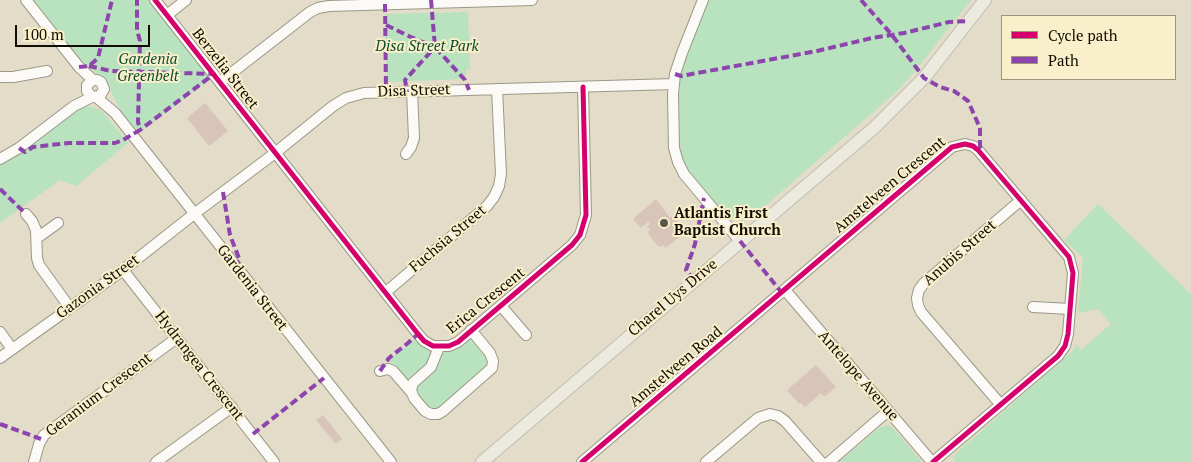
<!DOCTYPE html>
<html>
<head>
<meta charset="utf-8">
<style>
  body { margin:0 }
  #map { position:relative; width:1191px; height:462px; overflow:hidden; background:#e2dcc8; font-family:"PT Serif",serif }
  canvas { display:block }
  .legend { position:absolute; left:1001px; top:15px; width:175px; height:65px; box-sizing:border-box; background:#f9efcb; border:1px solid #9c957b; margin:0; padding:6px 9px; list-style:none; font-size:15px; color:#110d03 }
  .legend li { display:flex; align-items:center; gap:10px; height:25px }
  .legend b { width:25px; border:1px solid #9c957b }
  .scale { position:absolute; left:15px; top:25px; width:135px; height:22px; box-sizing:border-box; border:2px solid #110d03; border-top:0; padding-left:6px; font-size:15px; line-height:18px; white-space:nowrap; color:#110d03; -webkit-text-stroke:4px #f9efcb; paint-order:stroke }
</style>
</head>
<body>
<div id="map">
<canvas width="1191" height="462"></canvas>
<ul class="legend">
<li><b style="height:6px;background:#d6006c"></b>Cycle path</li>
<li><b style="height:6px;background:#8e44ad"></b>Path</li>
</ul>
<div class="scale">100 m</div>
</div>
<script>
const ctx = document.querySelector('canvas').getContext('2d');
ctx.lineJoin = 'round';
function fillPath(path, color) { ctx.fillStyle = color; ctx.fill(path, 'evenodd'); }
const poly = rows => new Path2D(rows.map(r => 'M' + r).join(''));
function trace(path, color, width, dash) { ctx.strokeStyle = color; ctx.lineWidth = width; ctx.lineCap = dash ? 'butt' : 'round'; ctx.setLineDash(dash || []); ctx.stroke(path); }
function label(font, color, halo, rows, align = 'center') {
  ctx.font = font + ' "PT Serif",serif'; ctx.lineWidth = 4; ctx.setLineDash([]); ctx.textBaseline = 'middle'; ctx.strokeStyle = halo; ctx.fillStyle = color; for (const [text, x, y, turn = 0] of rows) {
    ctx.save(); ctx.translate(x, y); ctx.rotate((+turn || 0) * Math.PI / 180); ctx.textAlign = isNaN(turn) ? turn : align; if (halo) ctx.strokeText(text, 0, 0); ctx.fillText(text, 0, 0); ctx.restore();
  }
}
fillPath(poly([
  [32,0,149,0,211,78,138,134,122,113,105,80,75,55],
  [709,0,971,0,915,71,895,93,750,219,744,221,726,217,687,171,681,154,678,103,681,73,687,53],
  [468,12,470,69,466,69,466,79,387,82,385,14],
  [81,106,92,107,101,110,128,143,76,186,60,180,0,223,0,164],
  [1098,204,1191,294,1191,462,955,462,953,456,1074,350,1076,344,1081,350,1111,324,1098,309,1078,313,1083,258,1064,240],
  [414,340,430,352,432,356,427,367,410,380,406,380,389,360],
  [472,340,475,341,489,357,490,363,440,409,432,411,416,395,415,388,443,353,452,350,466,341],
  [887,425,892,427,922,462,839,462,879,428]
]), '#b8e3be');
fillPath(poly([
  [205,103,228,131,209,146,187,118],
  [656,199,670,218,673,216,681,225,679,227,684,233,666,248,663,245,661,247,657,245,649,235,648,232,650,230,647,226,650,224,648,222,641,228,633,219],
  [816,365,836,387,824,397,821,393,805,407,801,403,799,404,787,390],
  [323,415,342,439,336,444,316,420]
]), '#d9c4b9');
const minor = poly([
  [26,0,79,67,93,80],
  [155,0,418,334,424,341,433,346,449,346,458,342,572,245,580,235,586,215,583,87],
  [703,0,682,53,675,74,673,94,674,148,678,162,684,174,740,241],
  [167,15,186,0],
  [0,77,13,77,47,71],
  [220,82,310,12,318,8,329,6,532,0],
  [96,97,115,113,391,462],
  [406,154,411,147,414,138,412,91],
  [0,159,19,148,74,106,92,97,100,96,104,89,101,82,97,80,93,80,87,85,87,91,92,97],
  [26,214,32,221,36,230,37,258,39,265,70,308],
  [37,238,58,223],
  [123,270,274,462],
  [785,290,932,462],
  [386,292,487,206,494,197,499,186,501,174,497,89],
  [501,306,526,335],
  [1033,307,1070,309],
  [0,332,12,349],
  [439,347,431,367,413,383,411,390,414,398,425,411,431,414,438,414,443,411,492,368,493,361,490,353,471,330],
  [0,358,123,270,194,214,275,153,333,106,346,98,364,93,674,84],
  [380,371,388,369,393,371,412,393],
  [1001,405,921,312,918,305,917,298,919,290,924,283,1021,200],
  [34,462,39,444,44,435,177,338],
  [156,462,232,407],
  [582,462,952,147,965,144,973,146,978,150,1069,257,1073,273,1068,334,1065,346,1058,356,933,462],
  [706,462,758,418,770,414,778,416,785,421,821,462],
  [829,462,888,411]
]);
const major = poly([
  [482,462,875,127,924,78,985,0]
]);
trace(minor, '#9c9888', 12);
trace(major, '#c0bdb4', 14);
trace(minor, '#fbfaf7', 10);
trace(major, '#eceadf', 12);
trace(poly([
  [431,0,435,47,465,80,469,90],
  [861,0,892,35,924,78,940,87,954,91,968,101,980,128,980,147,973,146],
  [385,4,386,92],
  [386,25,415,39,435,47,405,80,407,92],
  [89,66,111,71,214,74,140,130],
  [79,67,89,66,98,58,112,0],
  [675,74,681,76,817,51,872,38,904,33,949,22,969,21],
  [19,148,25,152,33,147,69,143,115,143,123,140,140,130,138,122,140,41,137,30,137,0],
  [0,189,26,214],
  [223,192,230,235,240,261,234,265],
  [740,241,782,293],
  [694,280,686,270,695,244,704,198],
  [380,371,389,358,408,343,418,334],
  [0,424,41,439],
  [253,434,324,378]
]), '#8e44ad', 4, [8, 4]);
trace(poly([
  [155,0,418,334,424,341,433,346,449,346,458,342,572,245,580,235,586,215,583,87],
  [582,462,952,147,965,144,973,146,978,150,1069,257,1073,273,1068,334,1065,346,1058,356,933,462]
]), '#d6006c', 5);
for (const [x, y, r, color] of [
  [664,223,5,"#5a5548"]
]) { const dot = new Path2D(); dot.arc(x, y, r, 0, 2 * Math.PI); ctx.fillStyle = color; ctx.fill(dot); trace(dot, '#f9efcb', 2); }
label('italic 15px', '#0b4d2d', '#f9efcb', [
  ["Disa Street Park",427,47],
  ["Gardenia",148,60],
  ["Greenbelt",148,77]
]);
label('15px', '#110d03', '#f9efcb', [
  ["Berzelia Street",225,69,52],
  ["Disa Street",414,91,-2],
  ["Amstelveen Crescent",890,185,-40],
  ["Fuchsia Street",448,239,-40],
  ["Anubis Street",960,253,-41],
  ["Gazonia Street",98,287,-36],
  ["Gardenia Street",252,288,52],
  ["Charel Uys Drive",673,298,-40],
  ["Erica Crescent",486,301,-39],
  ["Hydrangea Crescent",199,366,52],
  ["Amstelveen Road",676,367,-40],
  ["Antelope Avenue",858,376,49],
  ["Geranium Crescent",99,395,-37]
]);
label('bold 15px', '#110d03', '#f9efcb', [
  ["Atlantis First",674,214],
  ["Baptist Church",674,231]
], 'left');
</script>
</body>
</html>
